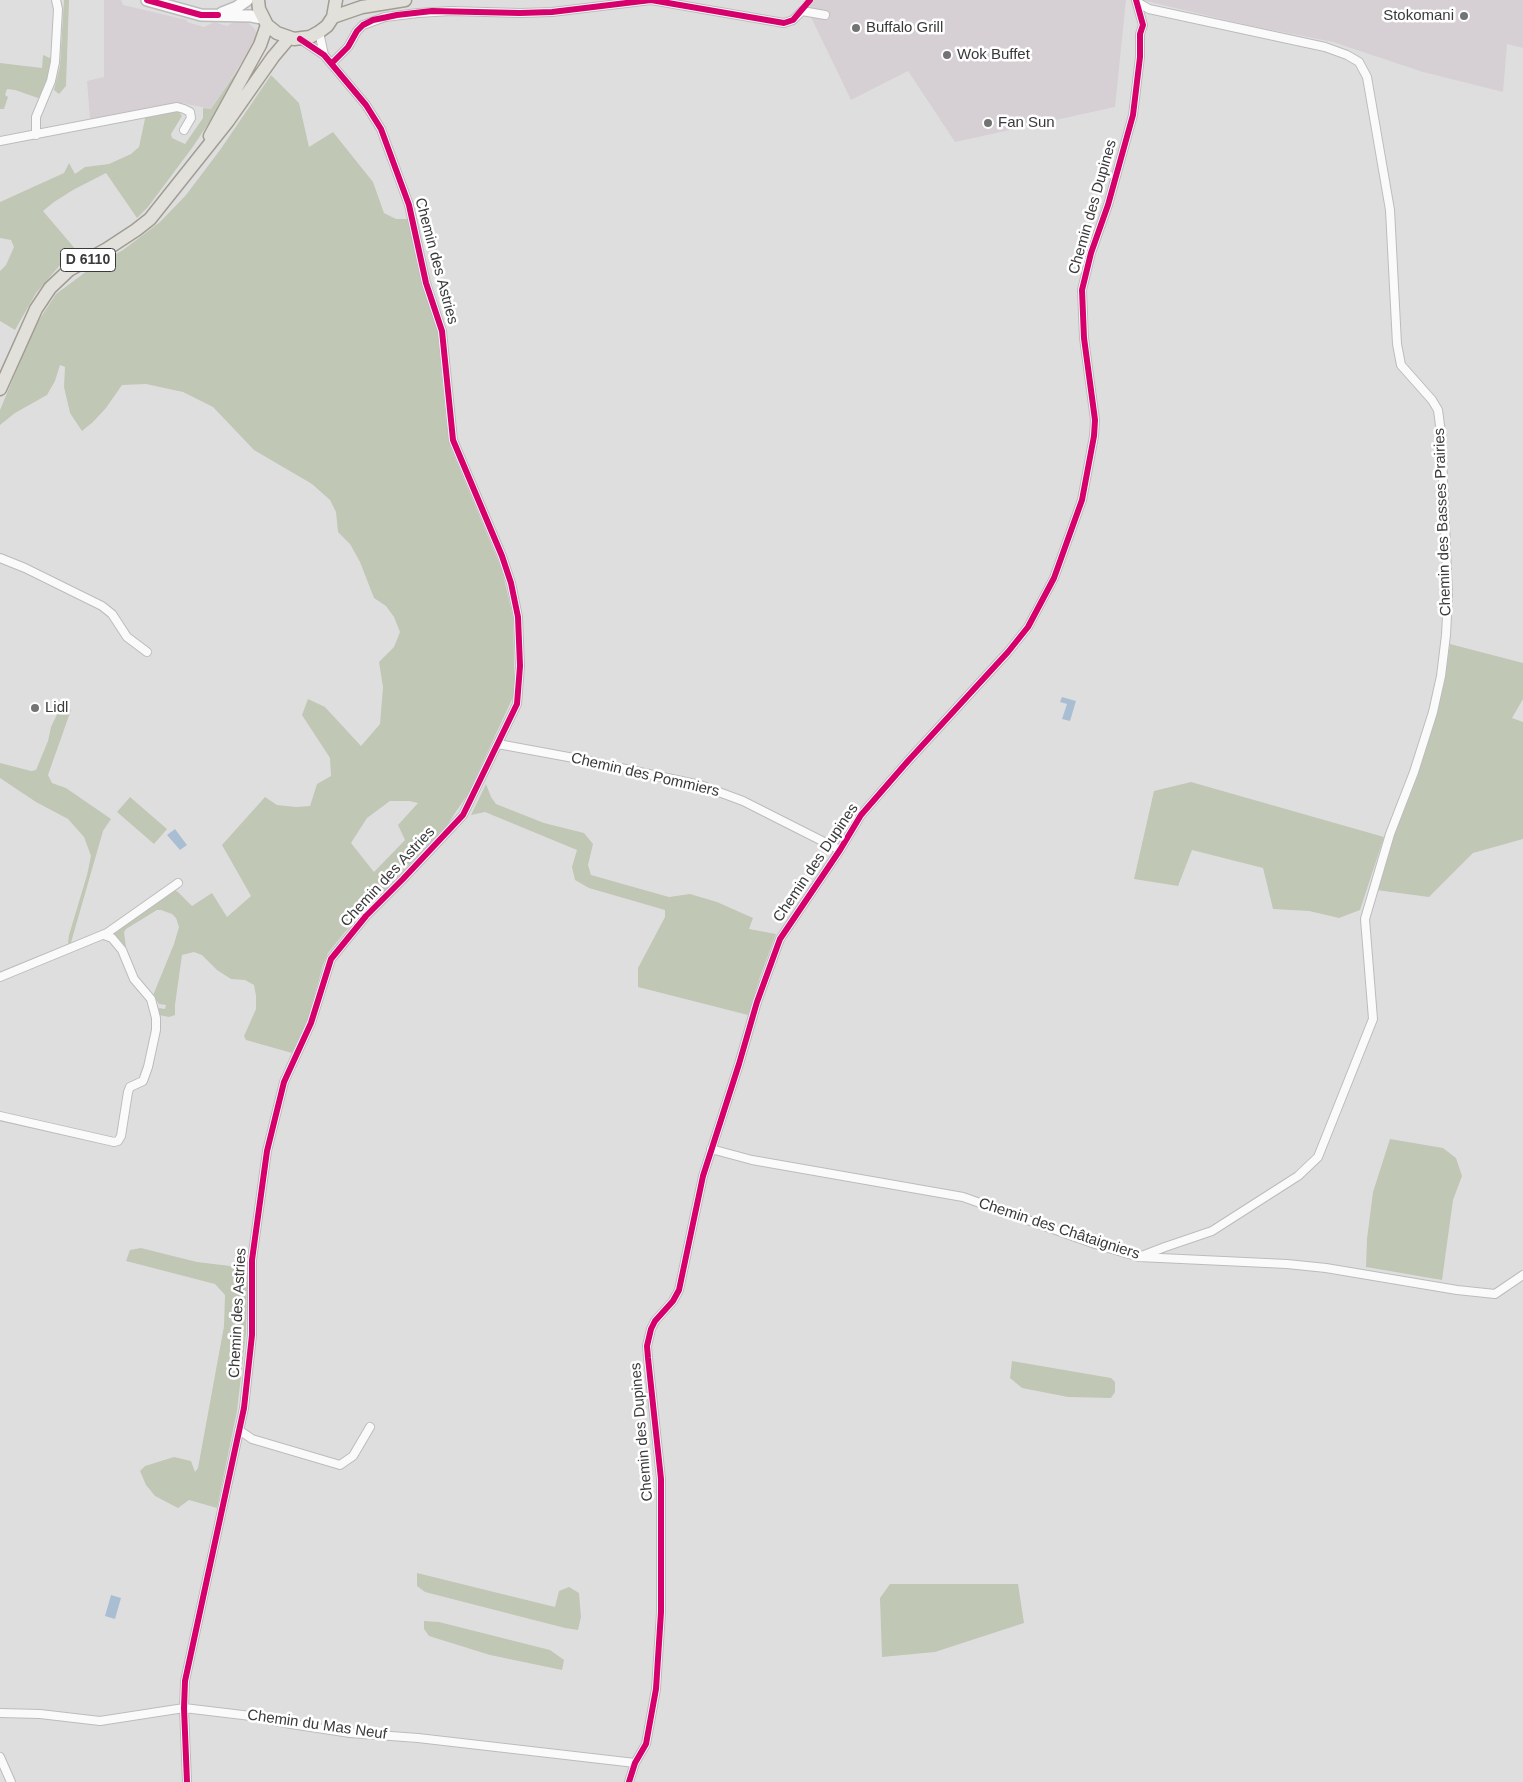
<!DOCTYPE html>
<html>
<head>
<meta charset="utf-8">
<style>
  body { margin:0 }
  canvas { display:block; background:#dfdedf }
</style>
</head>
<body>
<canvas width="1523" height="1782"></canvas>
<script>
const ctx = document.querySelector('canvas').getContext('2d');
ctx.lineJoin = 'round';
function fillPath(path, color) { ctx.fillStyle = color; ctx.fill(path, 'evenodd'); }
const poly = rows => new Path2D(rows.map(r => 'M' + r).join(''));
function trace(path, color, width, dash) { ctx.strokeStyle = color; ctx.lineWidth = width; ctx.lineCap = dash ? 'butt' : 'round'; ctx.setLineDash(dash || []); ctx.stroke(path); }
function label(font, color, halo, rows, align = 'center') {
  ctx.font = font + ' Helvetica,sans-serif'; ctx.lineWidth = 5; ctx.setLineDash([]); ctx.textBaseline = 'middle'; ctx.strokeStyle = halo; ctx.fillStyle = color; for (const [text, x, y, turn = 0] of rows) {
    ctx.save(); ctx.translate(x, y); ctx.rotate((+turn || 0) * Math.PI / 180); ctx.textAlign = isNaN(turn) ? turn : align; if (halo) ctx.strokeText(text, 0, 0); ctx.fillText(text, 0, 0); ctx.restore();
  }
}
fillPath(poly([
  [104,0,121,0,123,5,187,20,187,22,204,27,214,22,227,26,232,23,247,22,255,29,257,35,257,39,211,109,182,103,90,119,87,81,104,77],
  [814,0,1126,0,1115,107,955,142,908,71,851,100,807,9],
  [1141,0,1523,0,1523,48,1507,44,1503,92,1423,72,1333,42,1252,26]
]), '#d6d0d5');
fillPath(poly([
  [64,0,69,0,66,86,59,94,54,90,60,66],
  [43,55,50,58,50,64,46,84,41,96,38,98,15,90,7,89,5,95,8,97,4,109,0,109,0,63,42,68],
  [245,59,216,112,192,148,148,207,137,218,106,173,73,190,54,202,43,211,77,251,61,264,36,293,15,330,0,321,0,271,6,265,14,247,11,240,0,238,0,202,64,173,69,163,75,174,85,167,109,164,131,154,139,147,146,114,173,110,179,112,182,116,171,134,172,138,185,144,203,118,203,108,211,109],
  [271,75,299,103,309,147,333,132,373,182,384,213,396,219,409,219,437,327,446,421,450,446,502,570,513,617,514,660,514,695,468,794,447,825,345,932,328,953,323,965,308,1018,292,1053,246,1040,244,1036,256,1009,256,996,254,985,245,980,231,979,217,970,202,955,194,952,182,955,175,1005,175,1015,169,1017,159,1015,159,1008,165,1009,166,1005,159,1004,154,997,154,993,174,944,179,927,176,918,172,914,161,910,157,910,126,929,124,932,126,947,124,948,112,935,116,928,171,888,178,892,192,906,212,893,227,917,251,896,222,845,265,797,277,805,296,807,310,806,317,784,331,776,330,758,302,715,308,699,325,707,361,746,380,724,383,687,379,662,394,647,400,632,394,617,386,606,374,598,360,562,350,544,338,532,336,512,330,500,312,484,254,450,213,407,183,392,146,384,122,385,106,408,93,422,82,431,70,413,64,387,65,367,60,365,55,381,47,395,15,413,0,425,0,410,35,326,56,294,87,271,123,250,160,222,186,195,220,150],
  [390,801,409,801,418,803,398,825,405,840,374,872,351,843,367,818],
  [1450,644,1523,663,1523,699,1512,718,1523,722,1523,839,1473,853,1429,897,1376,890,1394,834,1407,802,1427,742,1444,684],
  [61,706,71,710,48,775,52,783,66,788,111,819,103,831,70,946,68,943,69,935,87,875,91,856,84,837,68,819,36,802,0,778,0,763,31,771,36,770,48,741,51,727],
  [1191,782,1384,837,1360,910,1339,918,1309,911,1273,909,1263,868,1192,850,1178,886,1134,879,1154,791],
  [486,784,491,797,496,804,544,823,584,833,593,844,588,865,591,875,669,897,690,894,717,902,753,918,749,929,776,934,760,977,748,1015,638,987,638,968,665,917,665,910,589,888,575,880,572,867,577,850,485,812,471,815],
  [130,797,167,829,154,844,117,812],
  [1390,1139,1443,1148,1456,1158,1462,1176,1453,1200,1442,1280,1366,1267,1367,1239,1373,1192],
  [141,1248,197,1262,230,1266,247,1278,246,1333,237,1411,217,1508,189,1500,178,1508,155,1496,146,1485,140,1471,145,1466,174,1457,191,1461,195,1472,198,1468,224,1326,225,1295,215,1284,126,1261,130,1250],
  [1012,1361,1111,1378,1115,1382,1115,1392,1111,1398,1068,1397,1022,1388,1010,1378],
  [417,1573,555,1607,559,1591,569,1587,579,1593,581,1617,578,1630,565,1628,425,1592,417,1586],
  [890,1584,1018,1584,1024,1623,935,1652,882,1657,880,1598],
  [424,1621,439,1622,550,1650,564,1660,562,1670,490,1655,429,1636,424,1629]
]), '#c0c7b5');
fillPath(poly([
  [1062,697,1076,701,1070,721,1062,719,1067,704,1060,702],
  [175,829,187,845,180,850,167,835],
  [111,1595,121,1598,115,1619,105,1616]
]), '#aabed3');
const street = poly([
  [1137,2,1149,9,1325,47,1347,55,1359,62,1367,77,1390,210,1397,344,1401,365,1432,400,1438,410,1441,433,1448,595,1446,635,1441,676,1433,712,1414,772,1390,834,1365,919,1373,1019,1318,1157,1298,1176,1212,1231,1165,1247,1139,1257],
  [319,32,324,55],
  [332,63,348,47,357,31,363,25,385,17,418,13,451,11,520,13,552,12,651,0,784,23,793,20,802,11,825,15],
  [36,135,36,117,51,81,55,62,58,9,56,0],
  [0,141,177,107,184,109,190,112,191,118,184,130],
  [0,558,25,568,102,606,112,614,127,637,147,652],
  [498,744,579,759,700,785,743,801,840,850],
  [0,977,107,933,178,883],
  [0,1116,114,1142,118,1141,121,1136,128,1092,130,1087,143,1081,148,1067,156,1030,156,1018,151,999,134,979,122,950,112,938,104,935],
  [711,1149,752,1160,963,1197,1095,1244,1139,1257,1287,1264,1326,1268,1457,1290,1495,1294,1523,1275],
  [239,1430,252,1439,340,1465,353,1456,370,1427],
  [0,1713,40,1714,100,1721,184,1708,251,1716,291,1724,350,1733,418,1738,635,1763],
  [0,1757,11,1782],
  [187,1782,184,1708,185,1681,244,1408,252,1335,252,1260,267,1151,284,1082,311,1023,331,959,366,916,403,879,463,815,517,704,520,666,518,617,511,583,502,556,453,440,442,331,426,283,409,205,381,129,366,105,324,55,300,39],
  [629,1782,635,1763,646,1744,656,1689,661,1612,661,1479,648,1358,647,1346,651,1329,655,1321,673,1301,679,1290,703,1176,739,1064,757,1002,780,939,840,850,861,815,908,761,1008,652,1028,627,1054,578,1082,500,1094,436,1095,420,1084,338,1082,290,1091,253,1108,205,1133,115,1140,57,1140,34,1143,25,1136,0]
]);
const secondary = poly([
  [147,0,201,15,251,16,262,18],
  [222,13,237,7,247,0]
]);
const primary = poly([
  [258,0,259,9,267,25,277,33,294,39,310,37,319,32,327,26,333,17,336,0],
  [333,17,362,7,405,0],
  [210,136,260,45,267,25],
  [0,389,36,309,50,288,69,270,107,249,136,230,150,219,228,121,273,57,289,38]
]);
trace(street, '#bdbcbd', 10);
trace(secondary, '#bdbcbd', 14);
trace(primary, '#a19d93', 15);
trace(street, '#fafafa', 8);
trace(secondary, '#fafafa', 11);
trace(primary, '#e2e0da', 12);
trace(poly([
  [147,0,201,15,218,15],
  [332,63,348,47,357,31,363,25,373,20,397,15,432,11,520,13,552,12,651,0,784,23,793,20,810,0],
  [187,1782,184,1708,185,1681,244,1408,252,1335,252,1260,267,1151,284,1082,311,1023,331,959,366,916,403,879,463,815,517,704,520,666,518,617,511,583,502,556,453,440,442,331,426,283,409,205,381,129,366,105,324,55,300,39],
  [629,1782,635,1763,646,1744,656,1689,661,1612,661,1479,648,1358,647,1346,651,1329,655,1321,673,1301,679,1290,703,1176,739,1064,757,1002,780,939,840,850,861,815,908,761,1008,652,1028,627,1054,578,1082,500,1094,436,1095,420,1084,338,1082,290,1091,253,1108,205,1133,115,1140,57,1140,34,1143,25,1136,0]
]), '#d6006c', 6);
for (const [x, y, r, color] of [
  [1464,16,5,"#747374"],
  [856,28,5,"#747374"],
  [947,55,5,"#747374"],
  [988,123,5,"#747374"],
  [35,708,5,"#747374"]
]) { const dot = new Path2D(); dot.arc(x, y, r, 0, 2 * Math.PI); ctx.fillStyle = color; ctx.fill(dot); trace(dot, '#fff', 2); }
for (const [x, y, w] of [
  [88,260,55]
]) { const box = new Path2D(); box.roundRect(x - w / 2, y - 11.5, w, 23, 4); ctx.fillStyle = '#fff'; ctx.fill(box); trace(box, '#3b3a3b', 1); }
label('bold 14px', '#3b3a3b', null, [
  ["D 6110",88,260]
]);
label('15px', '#3b3a3b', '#fff', [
  ["Stokomani",1454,16,"right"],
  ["Buffalo Grill",866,28],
  ["Wok Buffet",957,55],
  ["Fan Sun",998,123],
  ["Lidl",45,708]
], 'left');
label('15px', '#3b3a3b', '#fff', [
  ["Chemin des Dupines",1093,207,-74],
  ["Chemin des Astries",436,261,75],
  ["Chemin des Basses Prairies",1443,522,-92],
  ["Chemin des Pommiers",645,775,13],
  ["Chemin des Dupines",816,863,-56],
  ["Chemin des Astries",388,877,-47],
  ["Chemin des Châtaigniers",1059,1229,18],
  ["Chemin des Astries",238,1313,-87],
  ["Chemin des Dupines",642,1432,-95],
  ["Chemin du Mas Neuf",317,1725,8]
]);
</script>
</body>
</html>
